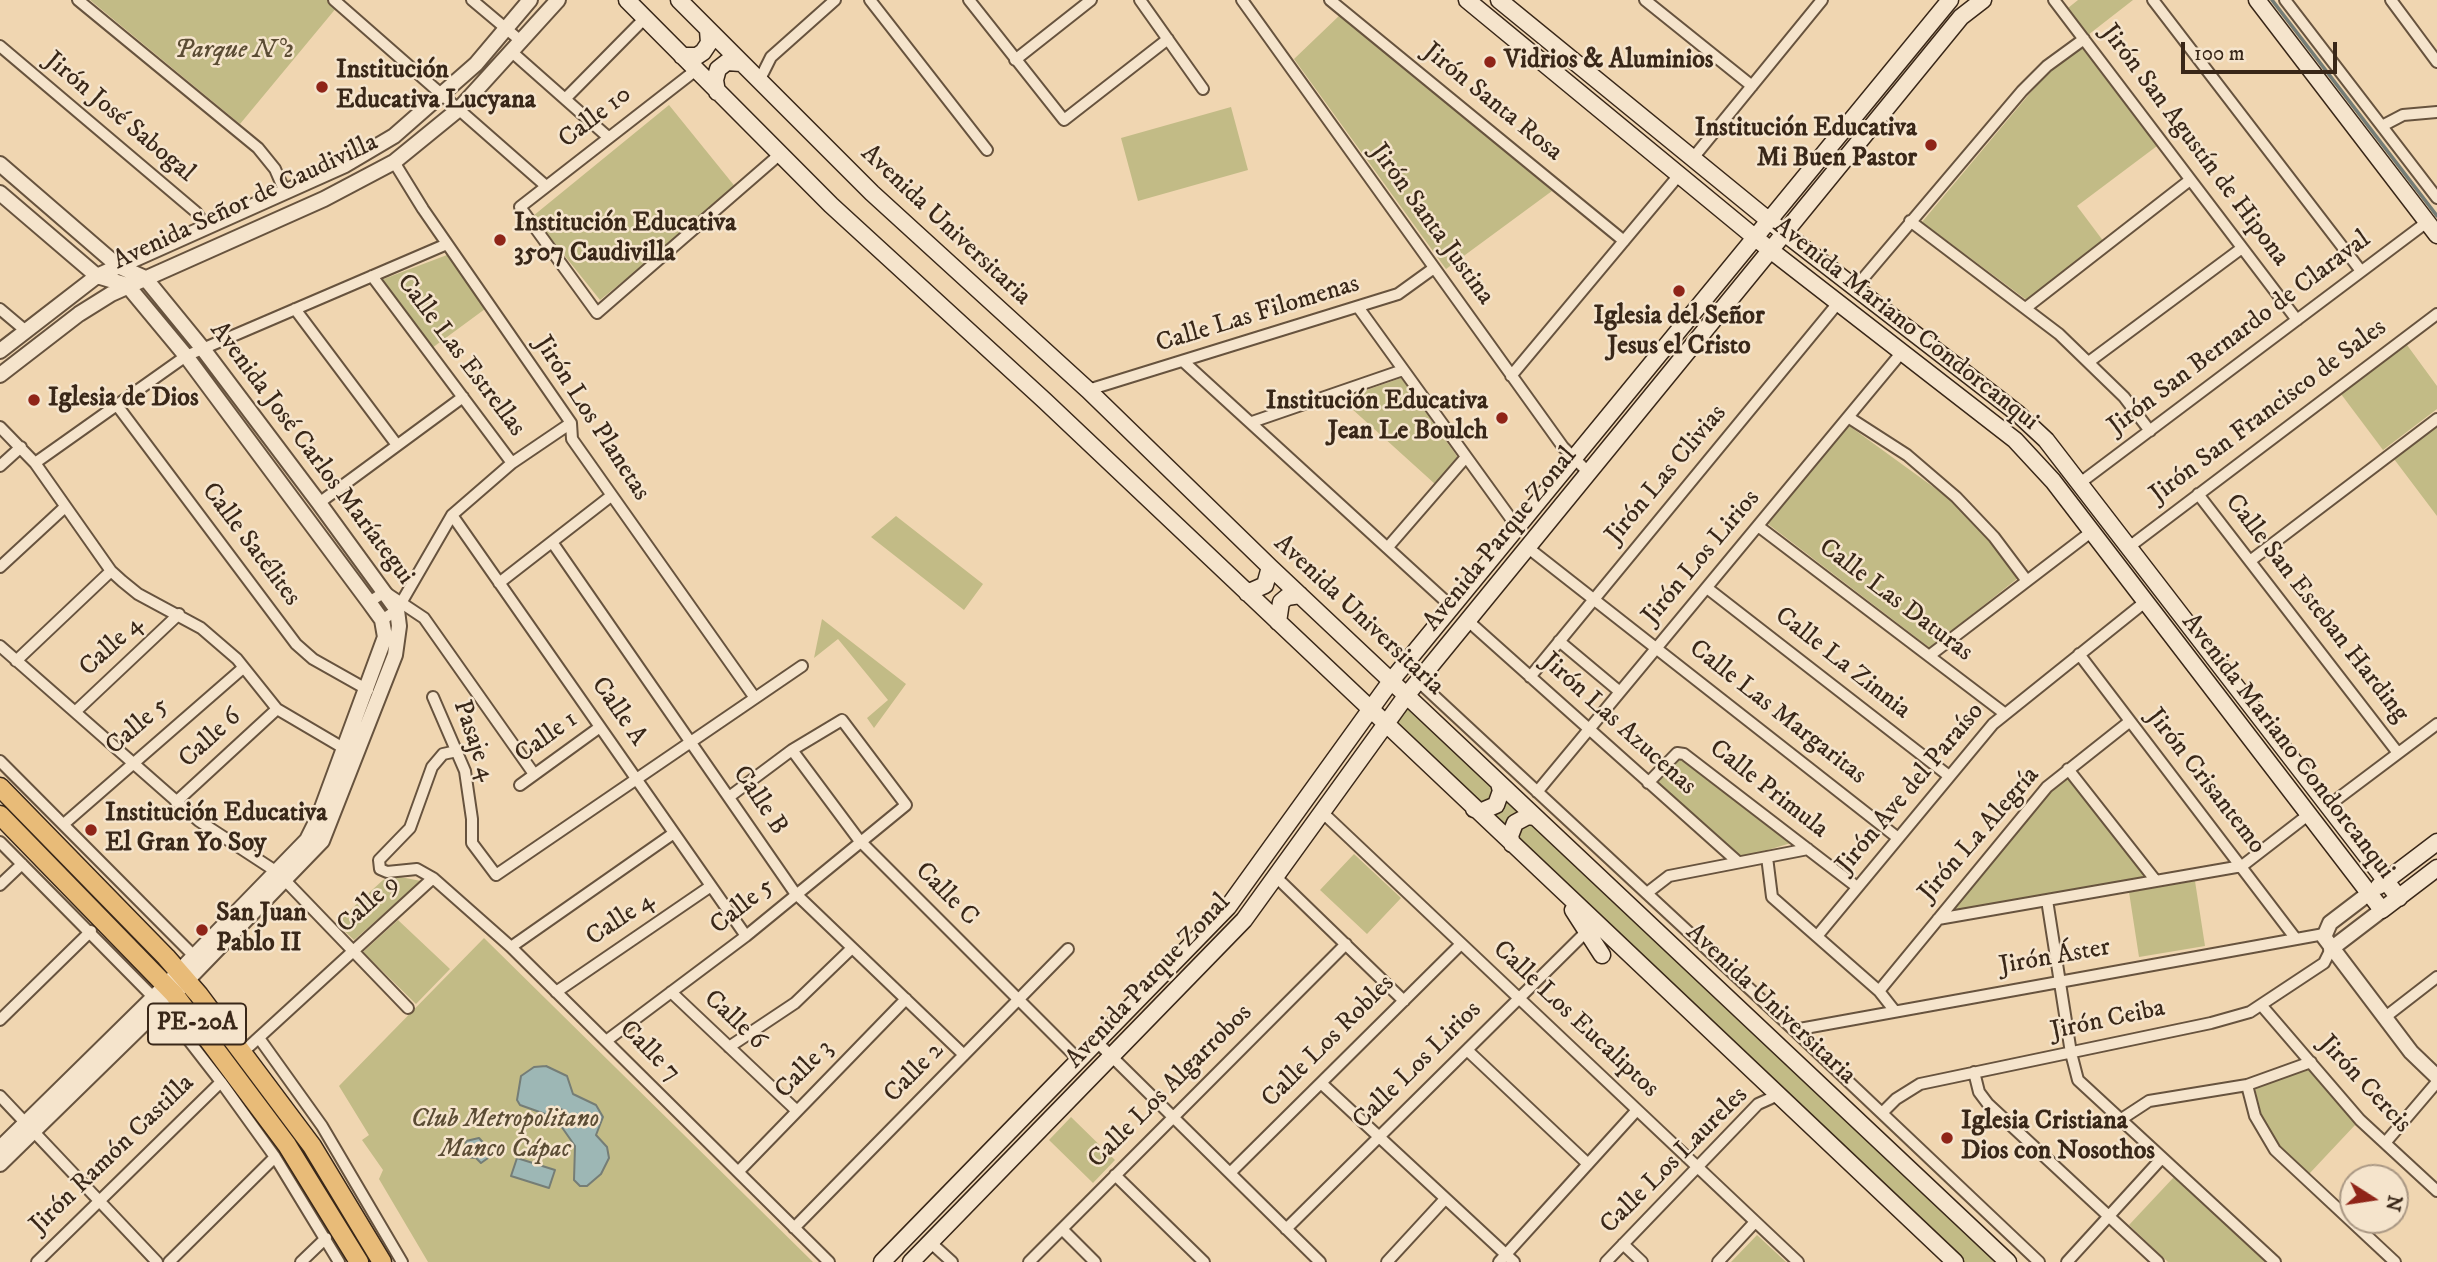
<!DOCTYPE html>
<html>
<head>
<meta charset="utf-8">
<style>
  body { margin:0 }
  #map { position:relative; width:2437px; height:1262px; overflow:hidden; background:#f0d6b1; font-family:"IM FELL DW Pica",serif }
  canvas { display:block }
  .north { position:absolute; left:2339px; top:1164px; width:70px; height:70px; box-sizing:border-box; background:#f5e4cc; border:2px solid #aa9884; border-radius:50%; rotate:102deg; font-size:19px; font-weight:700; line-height:28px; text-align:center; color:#392718 }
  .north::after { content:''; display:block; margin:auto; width:24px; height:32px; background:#8f2418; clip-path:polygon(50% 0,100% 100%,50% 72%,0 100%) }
  .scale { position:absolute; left:2181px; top:42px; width:156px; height:32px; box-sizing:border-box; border:4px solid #392718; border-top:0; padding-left:9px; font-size:21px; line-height:24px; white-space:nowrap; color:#392718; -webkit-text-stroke:5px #f5e4cc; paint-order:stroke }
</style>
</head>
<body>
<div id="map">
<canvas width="2437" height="1262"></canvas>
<div class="north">N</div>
<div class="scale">100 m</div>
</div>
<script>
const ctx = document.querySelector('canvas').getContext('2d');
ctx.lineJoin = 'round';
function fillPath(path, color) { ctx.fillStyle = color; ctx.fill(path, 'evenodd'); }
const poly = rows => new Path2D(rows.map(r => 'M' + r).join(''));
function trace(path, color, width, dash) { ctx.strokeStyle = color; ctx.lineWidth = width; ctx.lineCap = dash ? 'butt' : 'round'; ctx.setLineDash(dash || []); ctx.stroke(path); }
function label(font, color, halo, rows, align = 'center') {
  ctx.font = font + ' "IM FELL DW Pica",serif'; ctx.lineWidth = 5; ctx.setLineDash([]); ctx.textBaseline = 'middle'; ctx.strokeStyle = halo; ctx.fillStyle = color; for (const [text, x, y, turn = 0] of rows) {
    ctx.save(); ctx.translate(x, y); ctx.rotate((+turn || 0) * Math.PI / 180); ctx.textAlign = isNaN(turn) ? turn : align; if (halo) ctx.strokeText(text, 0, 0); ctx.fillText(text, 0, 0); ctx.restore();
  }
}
fillPath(poly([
  [90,0,329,0,337,7,240,124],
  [2078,0,2133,0,2088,35,2068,8],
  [1341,14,1552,191,1446,269,1294,59],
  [2082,48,2157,146,2077,206,2104,242,2028,301,1922,222,2031,92,2047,74],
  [669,105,737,189,600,300,533,216],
  [1231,107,1248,170,1138,201,1121,138],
  [447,255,485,309,432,348,381,280],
  [2407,345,2437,386,2437,409,2383,450,2341,394],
  [1401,378,1459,459,1435,484,1341,399],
  [1848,425,1965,510,2018,578,1930,648,1768,524],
  [2437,426,2437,516,2394,459],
  [896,516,983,584,964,610,871,537],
  [822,619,906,684,874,728,867,718,888,700,838,639,814,658],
  [1408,704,2001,1262,1962,1262,1391,725],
  [1681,758,1791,843,1741,858,1658,782],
  [2067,777,2146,877,1953,910,2046,795],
  [1354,854,1401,898,1367,934,1320,890],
  [395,876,421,881,354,940,336,923,383,880],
  [2195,881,2205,946,2139,957,2129,892],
  [398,920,450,969,416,1004,363,952],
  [484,938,813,1262,428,1262,379,1179,383,1170,362,1140,369,1135,339,1086],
  [2308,1067,2356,1124,2309,1174,2281,1149,2270,1132,2260,1114,2255,1087],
  [1071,1117,1115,1160,1093,1183,1049,1140],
  [2174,1177,2268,1262,2168,1262,2129,1225],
  [1757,1235,1786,1262,1731,1262]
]), '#c2bb86');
const water = poly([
  [546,1066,567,1076,573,1094,596,1105,603,1117,596,1135,607,1147,609,1158,601,1174,587,1186,580,1186,574,1180,575,1146,561,1126,567,1120,566,1111,554,1107,548,1115,520,1105,517,1100,521,1076,534,1067,546,1066],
  [479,1138,489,1149,488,1158,481,1163,476,1158,464,1157,466,1141,479,1138],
  [517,1158,555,1170,549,1188,511,1176,517,1158]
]);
fillPath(water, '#9db7b5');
trace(water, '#757d76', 2);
trace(poly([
  [2272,0,2437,216]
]), '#757d76', 3.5);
const minor = poly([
  [78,0,258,148,275,169,285,192],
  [334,0,546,186],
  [472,0,522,42],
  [870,0,987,150],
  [969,0,1064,120,1168,39],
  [1140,0,1203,89],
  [1242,0,1563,447,1588,472],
  [1330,0,1624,241],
  [1645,0,1752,86],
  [2054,0,2297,320],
  [2153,0,2361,271],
  [2285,0,2437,198],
  [2391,0,2437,62],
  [0,46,196,212,206,227],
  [513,53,608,137],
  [1015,60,1091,0],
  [696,70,520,207,597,313,779,155],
  [759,81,771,57,835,0],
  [565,99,645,18],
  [2382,126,2403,115,2437,112],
  [1693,158,1822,0],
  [394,162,423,209,571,423,572,439,755,698],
  [1910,221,2059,334,2124,397,2150,431],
  [372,276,512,463],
  [1855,288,2022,91,2047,66,2084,39],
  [1358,307,1517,527],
  [2027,307,2190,180],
  [0,309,26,331],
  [295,309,397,445],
  [2090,361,2242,248],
  [1184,362,1452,607],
  [1511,376,1679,175],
  [1088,390,1398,294,1434,268],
  [116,404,296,644,313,659,368,690],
  [1848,417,1907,455,1956,497,1994,537,2027,581],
  [1252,422,1403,370],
  [0,427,35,463,111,571,122,581,138,594,201,628,237,659,277,709,345,749],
  [35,463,186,356,447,244],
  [0,466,21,447],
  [2080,483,2427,222],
  [2198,494,2398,753],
  [319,503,463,397],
  [452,515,746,936],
  [1758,526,2004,713],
  [552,542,795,893,964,1055],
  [1388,547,1466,457],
  [1527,547,1898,838],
  [2129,547,2437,314],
  [2250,561,2437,419],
  [0,567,65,507],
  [499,583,611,496],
  [1707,588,1949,776],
  [369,602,385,592,424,618,534,774],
  [382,620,397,610,452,515,512,463,571,423],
  [1467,620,1738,862],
  [1559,641,1620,692],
  [0,646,199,821,277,872,408,1008],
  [2079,654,2296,939],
  [1929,656,2091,532],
  [16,661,111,571],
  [1530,677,1838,303],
  [1418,681,1794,1030,2039,1262],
  [433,697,465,771,472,819,472,843,496,875,802,666],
  [75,712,179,614],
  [792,750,859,840,1080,1061],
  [457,751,443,754,432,767,410,828,379,860,380,869,387,872,417,869,433,878,511,947,829,1262],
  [0,761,198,960],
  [2068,769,2156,881],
  [1648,783,1677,753,1684,754,1857,887],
  [520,785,600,727],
  [1537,792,1902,352],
  [176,802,277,709],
  [2328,806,2437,724],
  [1322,812,1798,1262],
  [65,823,243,668],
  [0,842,162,1006,221,1082,275,1157,339,1262],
  [1767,857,1772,897,1879,991,1894,1010],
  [1275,876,1404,1001],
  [0,885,22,864],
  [1647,893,1669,876,1808,849],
  [2047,900,2071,1053,2078,1080,2275,1262],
  [1938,919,2242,866,2308,815],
  [1818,935,1993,724,2145,602],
  [511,947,674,833],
  [1879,991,2047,787,2129,722],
  [556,992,711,886],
  [671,992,797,1111],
  [2262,1006,2360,1120,2437,1191],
  [2384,1018,2437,977],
  [0,1020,91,931],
  [1794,1030,2324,934],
  [259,1038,322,1126,402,1262],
  [606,1041,746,936,906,805,842,720,792,750,729,797],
  [1098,1043,1320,1262],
  [729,1047,795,1003,851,949],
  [1467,1050,1588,1164],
  [243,1052,433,878],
  [1974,1072,1979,1092,1988,1104,2158,1262],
  [1321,1083,1514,1262],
  [2247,1085,2255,1116,2275,1150,2395,1262],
  [0,1096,157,1262],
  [1882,1113,1896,1099,1920,1084,2211,1023,2250,1012,2324,963,2331,949],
  [2120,1120,2149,1101,2247,1085,2311,1062],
  [2385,1143,2437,1082],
  [738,1172,906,999],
  [1230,1173,1461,944],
  [1115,1175,1204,1262],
  [794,1228,1068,949],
  [1062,1229,1095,1262],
  [1286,1229,1582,936],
  [930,1242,952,1262],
  [1623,1244,1642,1262],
  [37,1262,221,1082],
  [169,1262,275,1157],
  [301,1262,326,1238],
  [1029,1262,1346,944],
  [1387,1262,1445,1199],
  [1499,1262,1637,1110],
  [1606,1262,1758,1104,1778,1095],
  [1718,1262,1755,1222],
  [2067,1262,2161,1159]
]);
const tertiary = poly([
  [0,164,118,266,145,278,203,349,319,503,397,610,399,626,395,655,322,841,174,994,0,1164],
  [0,193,97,276,127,285,186,356,369,602,382,620,385,637,319,816,307,840,166,985,0,1148],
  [0,351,97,276,345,165,394,136,476,64,530,0],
  [0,375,79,314,111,294,324,199,394,162,459,109,558,0],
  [2368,894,2330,923,2324,937,2411,1052,2437,1077],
  [2331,949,2382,910]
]);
const secondary = poly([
  [627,0,831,205,1045,401,1955,1262],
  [679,0,872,193,1088,390,1270,567,2008,1262],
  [1467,0,1769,249,2015,440,2053,481,2382,910,2437,868],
  [1499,0,1783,232,2017,413,2046,440,2399,898],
  [2257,0,2437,235],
  [682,56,697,56,703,52,709,43,708,30],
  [717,92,715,80,718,69,727,62,741,63],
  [1247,593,1265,585,1270,567],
  [1278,622,1281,602,1287,597,1300,595],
  [1474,809,1482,811,1496,805,1501,791,1499,783],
  [1512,844,1510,836,1515,823,1528,816,1535,817],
  [2379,886,2437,842],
  [1573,910,1602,955],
  [882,1262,1228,907,1391,681,1950,0],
  [911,1262,1244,920,1406,696,1961,17,1983,0]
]);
const trunk = poly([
  [0,787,166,957,199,995,312,1146,382,1262],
  [0,815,174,994,287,1145,359,1262]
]);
trace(minor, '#67533e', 14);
trace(tertiary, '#67533e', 18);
trace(secondary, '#392718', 19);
trace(trunk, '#392718', 21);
trace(minor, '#f5e4cc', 10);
trace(tertiary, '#f5e4cc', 14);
trace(secondary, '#f5e4cc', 16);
trace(trunk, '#e8bb78', 18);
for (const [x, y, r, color] of [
  [1490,62,7,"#8f2418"],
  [322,87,7,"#8f2418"],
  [1931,145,7,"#8f2418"],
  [500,240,7,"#8f2418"],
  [1679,291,7,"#8f2418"],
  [34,400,7,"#8f2418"],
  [1502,418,7,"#8f2418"],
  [91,830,7,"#8f2418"],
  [202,930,7,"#8f2418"],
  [1947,1138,7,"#8f2418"]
]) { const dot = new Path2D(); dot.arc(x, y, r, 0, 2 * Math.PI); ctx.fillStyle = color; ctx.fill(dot); trace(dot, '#f5e4cc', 2.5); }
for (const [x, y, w] of [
  [197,1024,98]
]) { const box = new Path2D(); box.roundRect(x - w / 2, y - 20.5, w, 41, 5); ctx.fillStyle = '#f5e4cc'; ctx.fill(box); trace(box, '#392718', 2); }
label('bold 24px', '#392718', null, [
  ["PE-20A",197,1024]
]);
label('italic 26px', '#5b4c34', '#f5e4cc', [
  ["Parque N°2",234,52],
  ["Club Metropolitano",505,1121],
  ["Manco Cápac",505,1151]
]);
label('bold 26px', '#392718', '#f5e4cc', [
  ["Vidrios & Aluminios",1504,62],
  ["Institución",336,72],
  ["Educativa Lucyana",336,102],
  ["Institución Educativa",1917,130,"right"],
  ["Mi Buen Pastor",1917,160,"right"],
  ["Institución Educativa",514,225],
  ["3507 Caudivilla",514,255],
  ["Iglesia del Señor",1679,318,"center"],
  ["Jesus el Cristo",1679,348,"center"],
  ["Iglesia de Dios",48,400],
  ["Institución Educativa",1488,403,"right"],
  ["Jean Le Boulch",1488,433,"right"],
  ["Institución Educativa",105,815],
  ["El Gran Yo Soy",105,845],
  ["San Juan",216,915],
  ["Pablo II",216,945],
  ["Iglesia Cristiana",1961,1123],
  ["Dios con Nosothos",1961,1153]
], 'left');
label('26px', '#392718', '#f5e4cc', [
  ["Jirón Santa Rosa",1492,103,39],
  ["Jirón José Sabogal",119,118,40],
  ["Calle 10",596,118,-38],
  ["Jirón San Agustín de Hipona",2194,146,53],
  ["Avenida Señor de Caudivilla",246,203,-25],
  ["Jirón Santa Justina",1431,225,54],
  ["Avenida Universitaria",945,226,43],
  ["Calle Las Filomenas",1258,315,-17],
  ["Avenida Mariano Condorcanqui",1905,325,38],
  ["Jirón San Bernardo de Claraval",2240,334,-37],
  ["Calle Las Estrellas",460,356,53],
  ["Jirón San Francisco de Sales",2269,412,-37],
  ["Jirón Los Planetas",591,419,57],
  ["Avenida José Carlos Maríategui",311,454,53],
  ["Jirón Las Clivias",1667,475,-50],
  ["Avenida Parque Zonal",1501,540,-51],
  ["Calle Satélites",250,545,53],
  ["Jirón Los Lirios",1702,558,-50],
  ["Calle Las Daturas",1895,601,37],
  ["Calle San Esteban Harding",2316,609,52],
  ["Avenida Universitaria",1358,616,43],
  ["Calle 4",112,647,-43],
  ["Calle La Zinnia",1842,664,38],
  ["Calle A",618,712,55],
  ["Calle Las Margaritas",1777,713,38],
  ["Jirón Las Azucenas",1618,725,42],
  ["Calle 5",138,727,-41],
  ["Calle 1",547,738,-36],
  ["Calle 6",211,739,-43],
  ["Pasaje 4",473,741,71],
  ["Avenida Mariano Condorcanqui",2287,747,52],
  ["Jirón Crisantemo",2205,782,52],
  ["Jirón Ave del Paraíso",1911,789,-50],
  ["Calle Primula",1768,790,38],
  ["Calle B",759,801,56],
  ["Jirón La Alegría",1980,835,-49],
  ["Calle C",946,895,45],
  ["Calle 9",369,905,-42],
  ["Calle 5",743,907,-39],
  ["Calle 4",621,920,-34],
  ["Jirón Áster",2055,958,-10],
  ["Avenida Parque Zonal",1149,982,-47],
  ["Avenida Universitaria",1770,1005,43],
  ["Calle Los Eucaliptos",1575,1020,43],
  ["Calle 6",734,1021,43],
  ["Jirón Ceiba",2108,1021,-12],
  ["Calle Los Robles",1329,1042,-45],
  ["Calle 7",649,1052,45],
  ["Calle Los Lirios",1418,1066,-45],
  ["Calle 3",805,1070,-46],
  ["Calle 2",915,1073,-46],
  ["Jirón Cercis",2364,1085,47],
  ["Calle Los Algarrobos",1171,1087,-45],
  ["Jirón Ramón Castilla",113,1155,-44],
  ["Calle Los Laureles",1675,1161,-45]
]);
</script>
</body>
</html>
